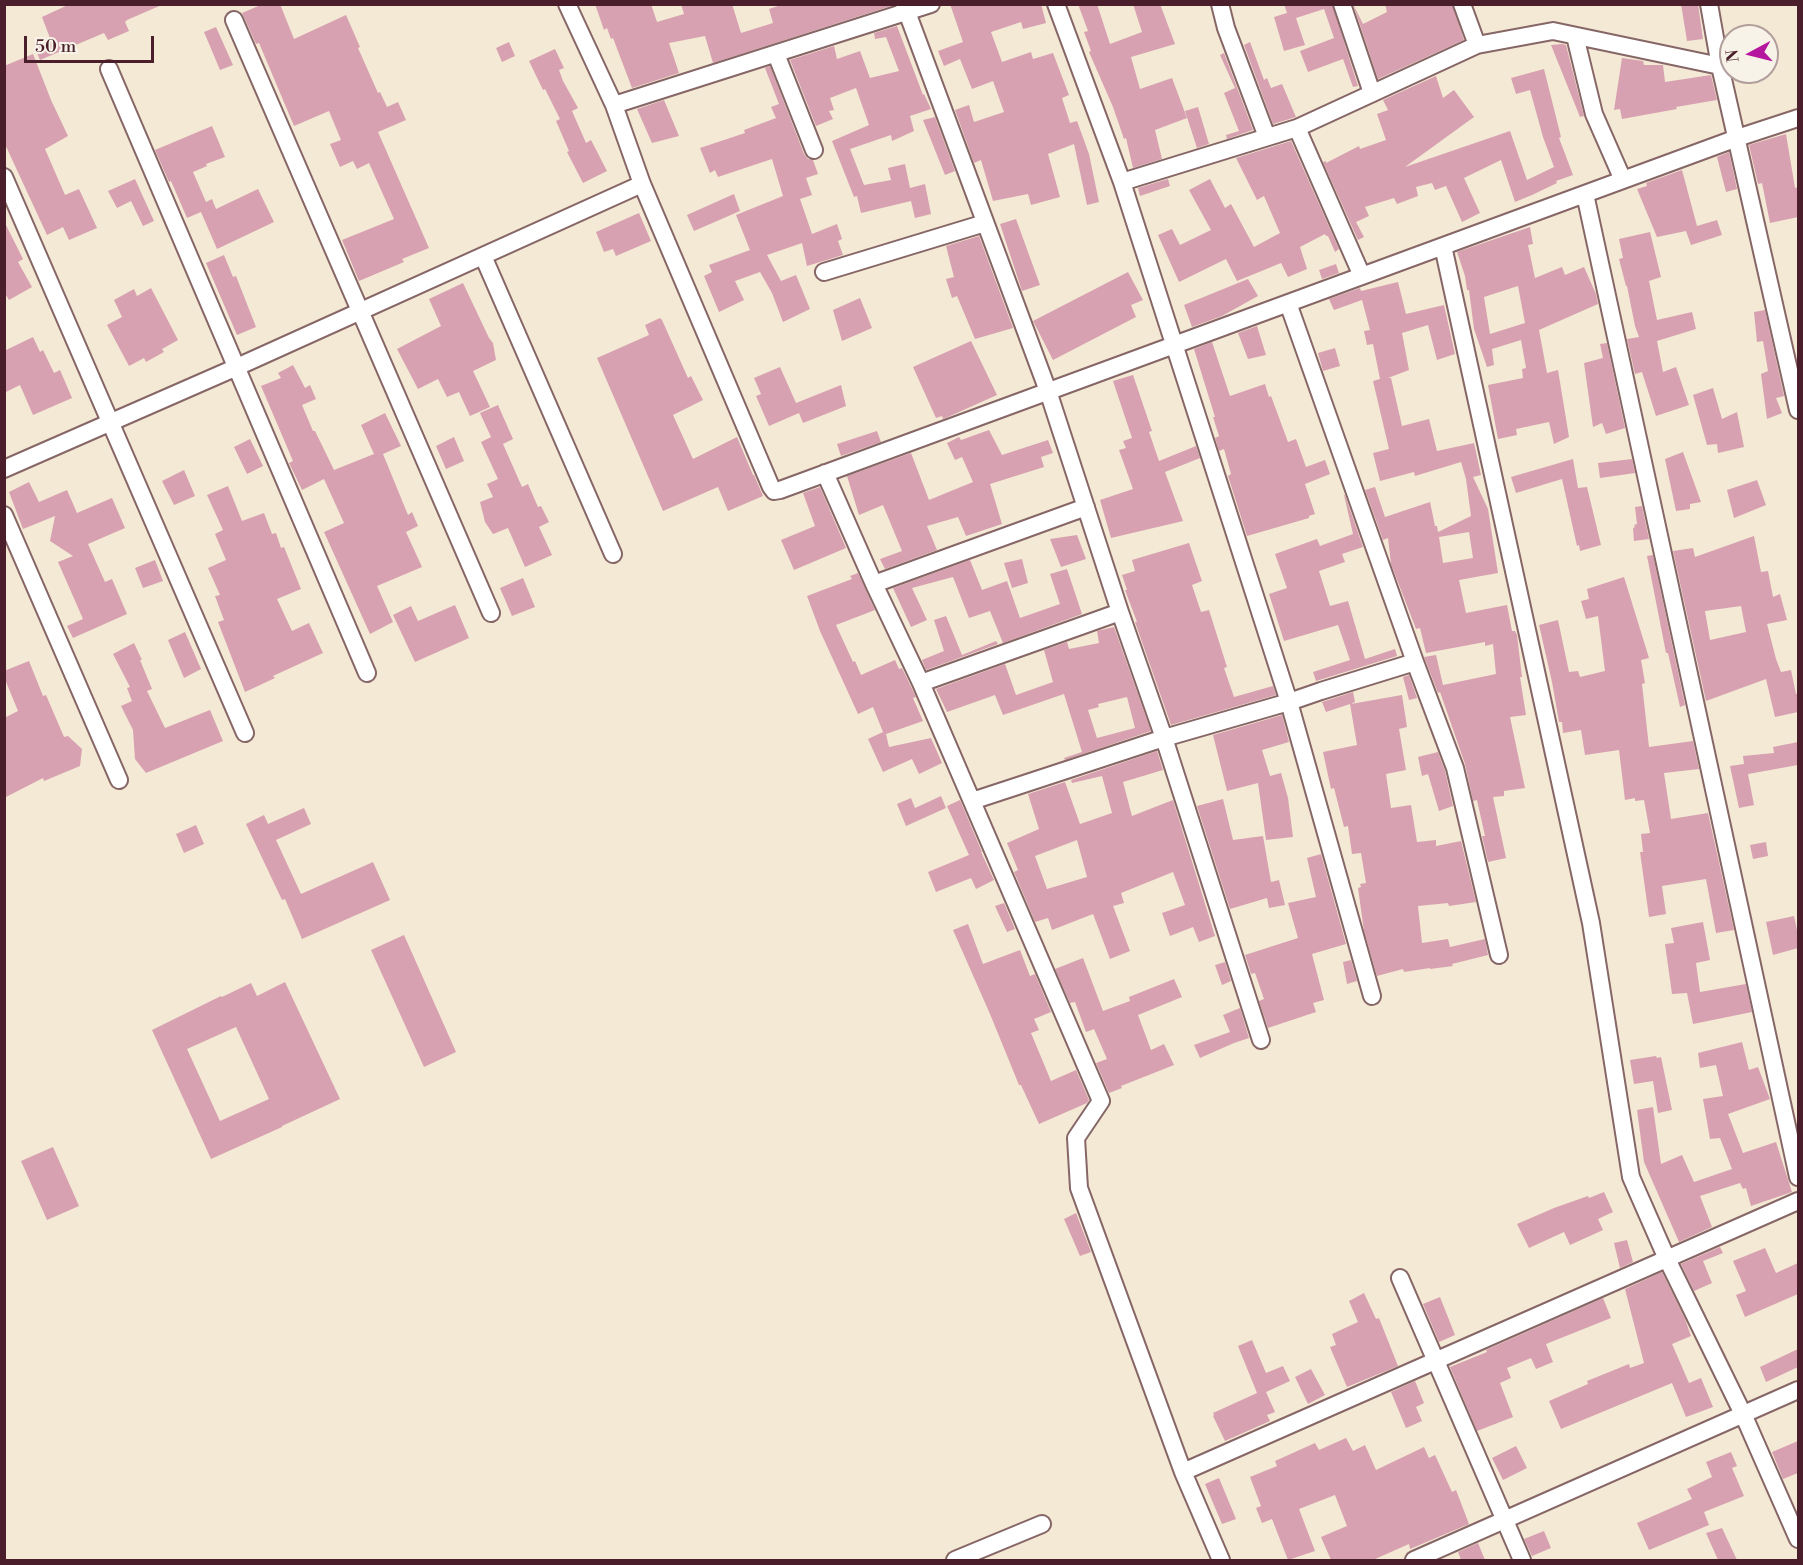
<!DOCTYPE html>
<html>
<head>
<meta charset="utf-8">
<style>
  body { margin:0 }
  #map { position:relative; width:1803px; height:1565px; overflow:hidden; background:#f4e9d4; font-family:"Libre Bodoni",serif }
  canvas { display:block }
  .frame { position:absolute; inset:0; border:6px solid #4a1f2b; pointer-events:none }
  .north { position:absolute; left:1719px; top:24px; width:60px; height:60px; box-sizing:border-box; background:#f7f3e8; border:2px solid #b29e9c; border-radius:50%; rotate:263deg; font-size:16px; font-weight:700; line-height:24px; text-align:center; color:#4a1f2b }
  .north::after { content:''; display:block; margin:auto; width:21px; height:27px; background:#b5179e; clip-path:polygon(50% 0,100% 100%,50% 72%,0 100%) }
  .scale { position:absolute; left:24px; top:36px; width:130px; height:27px; box-sizing:border-box; border:3px solid #4a1f2b; border-top:0; padding-left:8px; font-size:18px; line-height:21px; white-space:nowrap; color:#4a1f2b; -webkit-text-stroke:4px #f7f3e8; paint-order:stroke }
</style>
</head>
<body>
<div id="map">
<canvas width="1803" height="1565"></canvas>
<div class="frame"></div>
<div class="north">N</div>
<div class="scale">50 m</div>
</div>
<script>
const ctx = document.querySelector('canvas').getContext('2d');
ctx.lineJoin = 'round';
function fillPath(path, color) { ctx.fillStyle = color; ctx.fill(path, 'evenodd'); }
const poly = rows => new Path2D(rows.map(r => 'M' + r).join(''));
function trace(path, color, width, dash) { ctx.strokeStyle = color; ctx.lineWidth = width; ctx.lineCap = dash ? 'butt' : 'round'; ctx.setLineDash(dash || []); ctx.stroke(path); }
fillPath(poly([
  [70,4,164,4,127,20,125,22,129,31,108,40,104,33,40,60,34,45,50,38,42,17],
  [263,4,280,4,294,39,346,15,360,47,358,48,378,93,380,92,387,107,398,102,406,120,378,132,429,248,402,259,404,262,359,281,342,240,394,219,369,163,357,169,353,161,340,167,330,144,341,140,329,111,294,126,259,43,256,44,242,13],
  [595,4,651,4,657,22,684,14,681,4,732,4,741,33,773,23,769,9,784,4,894,5,713,63,705,36,669,43,679,73,632,88,613,38,611,39,607,28,604,30],
  [950,4,1041,4,1046,23,1023,29,1021,22,991,32,1002,62,1031,52,1033,59,1053,53,1069,95,1062,98,1070,123,1077,121,1089,154,1099,202,1087,205,1074,144,1048,154,1060,197,1031,205,1028,194,993,201,981,160,974,163,955,110,969,105,974,122,1004,112,993,81,972,89,960,59,944,66,938,51,963,42],
  [1078,4,1097,4,1110,44,1142,32,1133,4,1160,4,1175,44,1131,57,1140,89,1172,78,1187,118,1155,130,1162,159,1133,168,1126,138,1124,139,1113,107,1089,52,1091,51,1084,32,1088,31],
  [1284,4,1332,4,1358,86,1353,87,1343,59,1308,72,1300,51,1334,38,1324,9,1296,18,1305,45,1284,51,1274,17,1287,13],
  [1353,4,1363,24,1387,12,1385,4,1452,4,1464,40,1378,79],
  [1681,4,1698,4,1703,39,1687,41],
  [897,26,923,95,924,94,931,109,910,116,914,131,892,141,891,135,850,149,864,185,891,180,888,168,905,164,910,188,925,184,931,214,915,218,911,201,861,213,857,196,854,197,832,141,869,125,856,88,830,98,834,110,829,111,833,119,816,126,790,60,834,46,837,59,860,51,870,78,899,71,886,37,875,39,874,33],
  [216,27,233,65,220,70,204,32],
  [509,42,515,56,502,62,496,48],
  [1250,42,1264,80,1267,78,1271,88,1282,84,1296,117,1273,124,1244,45],
  [1562,44,1566,45,1584,116,1580,117,1551,45],
  [555,49,564,68,559,70,563,81,578,108,572,111,586,143,591,140,607,171,583,183,567,152,569,151,556,121,560,119,545,89,543,90,529,61],
  [1224,53,1253,130,1227,139,1226,135,1239,131,1224,93,1235,88,1220,55],
  [33,54,51,100,68,136,45,149,65,195,79,189,97,228,69,240,63,227,47,235,4,142,4,66],
  [1622,58,1643,61,1644,65,1663,65,1665,82,1711,75,1717,100,1676,107,1677,109,1622,119,1620,109,1614,110],
  [770,66,804,154,808,159,813,160,818,174,806,178,812,195,800,199,812,234,837,224,842,239,838,241,843,255,807,266,802,243,767,255,781,281,796,275,810,309,783,322,772,293,760,272,735,281,744,300,719,312,704,276,712,272,709,265,750,250,736,215,783,196,772,159,718,177,715,170,710,173,700,148,745,133,744,130,776,118,771,107,779,104,765,68],
  [1544,69,1561,137,1559,138,1573,175,1556,181,1557,183,1532,195,1515,202,1501,160,1464,178,1480,213,1462,222,1446,186,1435,190,1432,183,1416,187,1418,196,1397,204,1394,198,1365,207,1369,216,1356,222,1364,237,1358,240,1323,162,1326,161,1326,163,1359,146,1360,149,1386,140,1377,114,1388,110,1383,100,1436,76,1443,98,1454,90,1474,117,1405,167,1510,131,1527,180,1554,167,1543,137,1530,90,1516,94,1511,78],
  [664,100,679,136,652,143,637,109],
  [1198,107,1209,144,1197,148,1185,111],
  [935,117,955,171,945,175,923,120],
  [212,126,225,157,206,164,207,166,193,172,206,202,212,199,216,209,258,189,274,222,217,249,201,212,187,218,171,181,169,182,155,150],
  [1786,134,1795,188,1798,187,1798,217,1770,223,1762,183,1758,184,1749,145],
  [1291,141,1339,249,1335,252,1328,236,1326,236,1325,234,1300,247,1307,269,1288,277,1281,263,1237,281,1226,259,1179,282,1158,235,1172,229,1180,245,1211,230,1189,190,1210,179,1225,208,1231,204,1254,247,1280,233,1264,196,1257,200,1236,158],
  [1729,152,1737,189,1726,192,1717,157],
  [1682,170,1697,226,1717,220,1722,235,1691,245,1686,231,1657,237,1637,189,1647,186,1646,183],
  [135,179,154,221,143,226,131,201,117,208,108,191],
  [1168,179,1170,186,1140,196,1138,188],
  [734,194,740,211,694,231,687,215],
  [639,213,651,241,616,256,613,249,604,252,596,232],
  [1016,219,1040,285,1022,291,1000,224],
  [4,221,23,259,18,262,32,287,9,300,4,292],
  [1530,227,1533,244,1528,245,1535,278,1562,267,1565,275,1584,267,1596,294,1598,304,1539,330,1547,373,1558,370,1569,437,1554,444,1549,422,1516,429,1517,435,1498,439,1488,385,1523,378,1522,369,1526,368,1521,340,1492,349,1494,365,1487,367,1474,329,1469,290,1467,290,1465,276,1457,252],
  [1518,286,1525,323,1490,334,1484,297],
  [1650,232,1661,277,1649,281,1657,320,1692,312,1696,329,1657,341,1663,372,1676,367,1689,405,1656,416,1642,372,1635,374,1627,339,1639,337,1635,326,1627,286,1626,286,1619,259,1623,258,1619,239],
  [979,236,1013,328,975,339,957,296,952,298,946,279,954,277,946,246],
  [224,255,233,277,236,276,256,327,237,335,206,263],
  [1336,264,1339,273,1322,279,1319,270],
  [1128,272,1143,300,1131,305,1136,317,1053,360,1033,321],
  [1248,279,1258,296,1222,316,1192,327,1184,305],
  [1398,282,1406,314,1444,305,1455,354,1437,360,1428,325,1402,333,1409,370,1388,378,1391,378,1402,426,1429,419,1437,451,1474,443,1481,475,1473,477,1488,509,1498,573,1459,580,1466,613,1507,605,1512,631,1515,631,1517,635,1522,677,1520,677,1526,715,1510,717,1525,788,1504,791,1504,796,1493,797,1506,858,1488,862,1482,836,1485,836,1477,800,1473,801,1465,764,1440,692,1438,693,1424,657,1436,655,1443,685,1496,674,1493,644,1485,646,1485,642,1426,653,1420,628,1416,629,1391,564,1388,538,1383,540,1365,490,1375,487,1385,517,1430,502,1435,526,1437,526,1438,532,1471,516,1466,479,1461,462,1415,476,1414,472,1380,481,1373,453,1389,449,1373,381,1380,379,1373,344,1367,345,1364,331,1370,330,1362,300,1334,310,1329,299,1360,288,1361,291],
  [1469,532,1473,558,1443,563,1439,537],
  [463,283,489,338,493,343,496,360,473,371,490,407,470,416,459,392,447,397,438,379,418,389,397,349,441,326,429,299],
  [151,288,178,340,162,349,164,352,146,362,144,358,129,366,107,325,122,317,114,300,134,289,137,296],
  [860,298,872,328,842,341,833,310],
  [1765,310,1784,396,1776,398,1782,413,1767,419,1761,374,1768,371,1763,341,1757,342,1754,312],
  [660,318,662,320,688,378,691,376,703,400,673,415,693,459,737,437,753,475,754,475,763,496,728,511,718,487,663,511,597,358,649,335,645,325],
  [1257,326,1266,355,1248,359,1238,333],
  [33,337,40,352,43,350,54,373,60,370,72,398,33,415,20,385,4,393,4,351],
  [971,341,997,395,948,417,943,419,942,416,936,418,913,367],
  [1212,342,1230,396,1265,384,1269,397,1271,396,1288,442,1296,439,1306,467,1325,460,1330,474,1305,484,1315,514,1309,516,1309,518,1247,536,1228,476,1231,474,1224,449,1219,451,1215,438,1219,436,1213,417,1215,417,1194,349],
  [1607,343,1625,428,1606,434,1602,423,1593,427,1584,363,1603,358,1600,344],
  [1335,348,1340,366,1323,371,1318,353],
  [293,365,305,388,310,385,316,399,302,405,313,431,315,431,334,470,374,454,361,425,385,413,401,446,383,454,408,515,412,512,418,526,406,532,422,567,377,586,393,622,370,634,324,532,344,523,324,479,302,490,289,463,293,461,261,386,281,378,278,373],
  [780,367,796,403,841,385,846,406,803,423,799,413,769,426,756,396,761,394,754,378],
  [1133,375,1152,431,1149,432,1159,461,1196,446,1200,458,1165,472,1183,521,1111,538,1100,500,1133,489,1119,450,1126,448,1123,441,1132,438,1113,381],
  [1713,388,1722,419,1737,412,1744,447,1718,453,1717,444,1707,445,1693,395],
  [498,405,513,439,503,444,522,487,528,484,538,507,541,506,549,522,539,527,552,555,525,567,508,528,493,534,485,522,480,502,493,497,487,484,498,479,481,442,491,437,480,413],
  [989,430,1002,455,1048,440,1053,453,1041,457,1044,467,990,484,1002,524,966,536,958,517,927,526,937,550,885,569,880,559,902,551,883,505,859,515,847,476,911,453,929,500,973,482,962,457,955,460,947,443,959,437,961,440],
  [877,431,881,442,841,456,837,444],
  [454,437,464,461,446,469,436,446],
  [250,439,263,466,247,474,234,447],
  [1683,452,1701,502,1690,504,1690,509,1676,511,1665,459],
  [1573,459,1578,488,1587,487,1601,545,1580,551,1579,545,1577,546,1562,479,1516,493,1511,477],
  [1632,459,1635,473,1600,478,1598,463],
  [184,470,195,496,174,505,162,481],
  [1757,480,1766,505,1734,518,1727,490],
  [29,482,39,502,67,490,77,513,112,498,125,528,88,544,105,582,112,579,127,614,73,638,67,626,83,619,58,562,73,556,50,541,55,516,23,529,9,492],
  [228,486,242,521,264,513,272,534,276,533,281,548,284,547,301,589,277,599,292,631,309,623,323,653,273,676,275,678,245,692,218,622,224,620,215,596,220,595,208,568,226,560,215,534,223,530,207,495],
  [820,487,846,548,794,570,781,540,815,526,803,493],
  [1344,495,1345,495,1363,547,1342,554,1345,562,1319,571,1330,606,1348,601,1365,659,1395,649,1397,656,1316,681,1313,672,1350,660,1338,625,1284,641,1269,594,1287,588,1275,554,1317,539,1320,546,1353,534],
  [1642,506,1649,539,1634,541,1633,528,1635,527,1634,525,1637,524,1635,507],
  [1077,535,1086,559,1061,567,1050,539],
  [1754,536,1761,572,1768,571,1773,597,1780,594,1787,620,1767,624,1776,659,1781,672,1791,670,1796,694,1798,694,1798,712,1775,717,1766,679,1706,701,1673,551,1693,548,1695,557],
  [1741,606,1746,632,1710,640,1705,611],
  [1189,543,1202,581,1192,585,1201,612,1209,610,1227,667,1224,668,1234,697,1273,686,1276,695,1171,725,1135,622,1137,622,1125,590,1127,590,1122,575,1135,571,1132,560],
  [1653,555,1685,705,1680,707,1668,653,1666,653,1647,556],
  [1022,559,1028,583,1012,588,1004,563],
  [155,560,163,581,143,588,135,568],
  [970,560,982,590,1007,581,1020,618,1060,604,1050,574,1067,569,1082,614,1003,643,990,611,969,618,953,577,912,588,927,620,911,627,893,588],
  [858,573,875,610,836,625,853,662,855,661,861,675,895,660,899,669,902,668,916,697,913,698,923,721,886,734,889,747,931,738,942,763,919,774,912,759,883,772,868,739,883,732,873,707,858,714,820,631,807,596,852,579,850,576],
  [1624,577,1649,658,1641,660,1645,683,1642,684,1649,747,1693,741,1699,769,1664,773,1671,819,1708,813,1734,930,1716,933,1706,879,1662,886,1666,914,1649,917,1640,852,1643,852,1641,834,1650,833,1644,800,1635,801,1635,798,1625,800,1619,750,1585,755,1581,730,1563,733,1562,722,1559,722,1552,682,1539,625,1558,620,1569,672,1578,671,1580,677,1605,671,1598,616,1586,619,1581,601,1589,599,1587,589],
  [523,578,535,607,512,616,500,588],
  [455,605,469,638,415,662,393,615,411,606,418,621],
  [946,616,962,655,996,641,998,644,926,670,922,660,944,651,934,620],
  [1114,627,1151,731,1065,760,1064,758,1082,752,1064,694,1003,715,995,695,947,712,936,689,1005,664,1016,695,1053,682,1044,650,1067,642,1069,649,1099,643,1097,631],
  [1127,697,1135,728,1097,738,1088,710,1099,707,1098,704],
  [185,632,201,669,184,678,168,640],
  [134,643,142,660,140,660,152,689,147,691,165,728,210,710,223,741,146,773,135,759,133,730,121,706,132,701,127,688,130,687,113,654],
  [29,661,43,696,46,695,64,737,68,736,82,749,80,766,44,781,43,778,4,798,4,718,18,711,4,677,4,671],
  [1409,675,1417,698,1409,700,1403,677],
  [1353,692,1355,702,1351,704,1402,695,1407,727,1399,729,1406,770,1386,774,1391,808,1411,805,1417,842,1436,840,1436,846,1461,841,1476,902,1449,906,1448,903,1418,906,1422,943,1448,939,1450,947,1485,939,1488,955,1452,964,1453,966,1430,969,1430,968,1404,972,1403,969,1377,976,1364,931,1358,888,1361,887,1360,884,1366,883,1361,853,1352,854,1348,826,1344,827,1334,788,1331,789,1323,752,1357,745,1350,704,1326,712,1322,702],
  [1282,715,1289,742,1262,750,1270,776,1281,773,1288,798,1293,837,1266,840,1258,783,1227,791,1213,735],
  [1798,742,1798,765,1748,774,1754,805,1739,808,1730,766,1744,764,1743,756,1774,753,1773,747],
  [1157,751,1163,770,1123,782,1132,816,1173,800,1215,936,1199,942,1193,927,1170,936,1162,913,1185,905,1173,872,1121,893,1124,903,1113,906,1130,951,1110,959,1093,914,1052,930,1048,918,1035,922,1014,872,1018,870,1007,843,1039,829,1028,794,1065,782,1080,824,1112,813,1102,776,1072,783,1071,780],
  [1077,840,1087,877,1047,889,1035,856],
  [1438,752,1445,771,1453,806,1439,811,1428,774,1422,776,1418,757],
  [941,796,946,808,906,826,897,804,911,798,915,808],
  [1223,799,1233,840,1263,836,1271,882,1279,880,1285,905,1269,908,1267,898,1230,909,1197,806],
  [960,800,982,852,981,852,994,880,976,889,971,878,936,892,928,872,969,855,947,806],
  [304,808,311,824,276,840,301,894,373,862,390,900,302,939,285,899,282,900,246,824,264,815,268,824],
  [196,825,204,844,184,853,176,834],
  [1766,842,1768,856,1753,859,1750,845],
  [1321,854,1346,944,1312,954,1324,1000,1313,1003,1316,1012,1268,1028,1259,1001,1264,999,1255,973,1251,974,1245,955,1298,938,1288,903,1316,897,1307,858],
  [1004,903,1015,929,1007,932,995,906],
  [1794,916,1798,935,1798,948,1773,955,1766,922],
  [1703,922,1710,960,1696,963,1700,992,1746,984,1752,1012,1693,1024,1687,993,1672,994,1665,944,1674,943,1671,928],
  [968,924,983,964,1020,950,1030,976,1035,974,1051,1012,1034,1019,1039,1030,1031,1033,1051,1081,1076,1070,1089,1100,1087,1103,1039,1124,1021,1085,1019,1085,990,1014,953,930],
  [404,935,456,1052,424,1067,371,950],
  [1083,958,1103,1011,1130,1001,1129,997,1174,979,1182,997,1138,1015,1151,1050,1164,1044,1174,1065,1121,1086,1122,1088,1109,1093,1096,1063,1107,1059,1094,1029,1086,1032,1075,1002,1070,1003,1055,969],
  [1351,960,1357,981,1347,984,1343,962],
  [1225,962,1231,981,1222,985,1215,965],
  [285,982,340,1099,282,1126,282,1127,211,1159,152,1030,221,996,222,997,251,983,257,996],
  [236,1027,269,1099,220,1121,187,1049],
  [1240,1008,1249,1038,1234,1043,1200,1058,1194,1045,1230,1032,1223,1015],
  [1742,1042,1749,1070,1758,1067,1770,1099,1728,1114,1743,1153,1776,1142,1792,1192,1751,1206,1746,1188,1743,1189,1740,1183,1700,1196,1712,1227,1679,1242,1644,1162,1637,1110,1653,1107,1661,1164,1682,1155,1694,1182,1732,1169,1720,1138,1710,1139,1703,1099,1723,1096,1716,1065,1700,1068,1698,1053],
  [1656,1056,1657,1058,1661,1057,1672,1110,1658,1113,1653,1081,1634,1084,1630,1060],
  [53,1147,79,1206,47,1220,21,1161],
  [1604,1192,1613,1212,1598,1219,1603,1230,1570,1245,1564,1232,1529,1248,1517,1224,1554,1208,1588,1196,1589,1198],
  [1076,1213,1091,1252,1080,1256,1064,1219],
  [1627,1240,1633,1262,1620,1268,1614,1243],
  [1720,1247,1723,1253,1703,1261,1712,1283,1694,1291,1681,1264],
  [1765,1248,1776,1273,1798,1263,1798,1294,1745,1317,1736,1295,1746,1291,1733,1261],
  [1662,1272,1685,1319,1691,1336,1672,1344,1689,1383,1701,1378,1713,1407,1686,1417,1672,1383,1561,1429,1549,1401,1588,1384,1587,1381,1629,1364,1630,1368,1644,1363,1625,1289],
  [1364,1293,1376,1319,1379,1318,1398,1366,1347,1387,1330,1347,1336,1345,1332,1334,1358,1322,1349,1301],
  [1440,1297,1455,1335,1439,1342,1423,1304],
  [1603,1298,1611,1318,1546,1344,1553,1362,1536,1369,1531,1358,1507,1368,1511,1378,1500,1383,1513,1417,1477,1431,1450,1367,1487,1352,1486,1350],
  [1252,1340,1266,1373,1283,1366,1290,1381,1266,1392,1275,1412,1267,1415,1270,1421,1225,1441,1213,1416,1214,1415,1213,1413,1257,1393,1238,1346],
  [1798,1349,1798,1367,1766,1382,1760,1367],
  [1311,1369,1325,1395,1308,1404,1295,1377],
  [1415,1381,1424,1403,1416,1407,1422,1421,1406,1428,1391,1392],
  [1346,1438,1353,1451,1365,1445,1376,1470,1424,1447,1429,1458,1435,1455,1452,1492,1456,1490,1469,1524,1410,1549,1409,1544,1373,1560,1331,1560,1321,1537,1347,1526,1335,1495,1299,1509,1315,1551,1288,1560,1272,1519,1262,1523,1256,1508,1261,1506,1250,1477,1277,1466,1275,1461,1315,1443,1319,1450],
  [1798,1441,1798,1473,1783,1479,1772,1452],
  [1516,1446,1527,1468,1503,1480,1492,1458],
  [1731,1452,1737,1466,1732,1468,1744,1496,1704,1512,1709,1525,1649,1550,1637,1523,1692,1499,1687,1489,1712,1477,1706,1462],
  [1219,1478,1236,1519,1222,1524,1205,1484],
  [1722,1528,1737,1560,1718,1560,1706,1533],
  [1544,1531,1551,1548,1532,1556,1524,1539],
  [1478,1543,1485,1560,1461,1560,1458,1552]
]), '#d7a1b1');
const street = poly([
  [567,4,614,105,642,184,771,487,774,491,780,490,1737,138,1798,118],
  [904,4,1048,391,1120,612,1164,738,1261,1040],
  [1056,4,1122,182,1289,702,1372,996],
  [1220,4,1226,28,1267,137],
  [1342,4,1372,93],
  [1462,4,1477,45],
  [1709,4,1720,66,1798,410],
  [234,20,491,613],
  [1575,36,1594,114,1623,180],
  [776,54,814,150],
  [109,69,367,673],
  [614,105,931,4],
  [1297,128,1362,276],
  [4,177,245,733],
  [1122,182,1297,128,1477,45,1553,31,1720,66],
  [1585,194,1798,1177],
  [1443,246,1591,923,1631,1177,1667,1259,1743,1414,1798,1539],
  [483,256,613,554],
  [824,272,985,223],
  [1288,303,1415,662,1455,768,1499,955],
  [4,469,237,367,642,184],
  [825,473,874,584,921,683,1101,1101,1076,1138,1079,1188,1183,1472,1221,1560],
  [4,515,119,780],
  [874,584,1086,507],
  [921,683,1120,612],
  [972,801,1164,738,1289,702,1321,691,1415,662],
  [1400,1278,1522,1560],
  [1183,1472,1798,1201],
  [955,1560,1042,1524],
  [1414,1560,1798,1390]
]);
trace(street, '#866666', 20);
trace(street, '#fff', 16);
</script>
</body>
</html>
